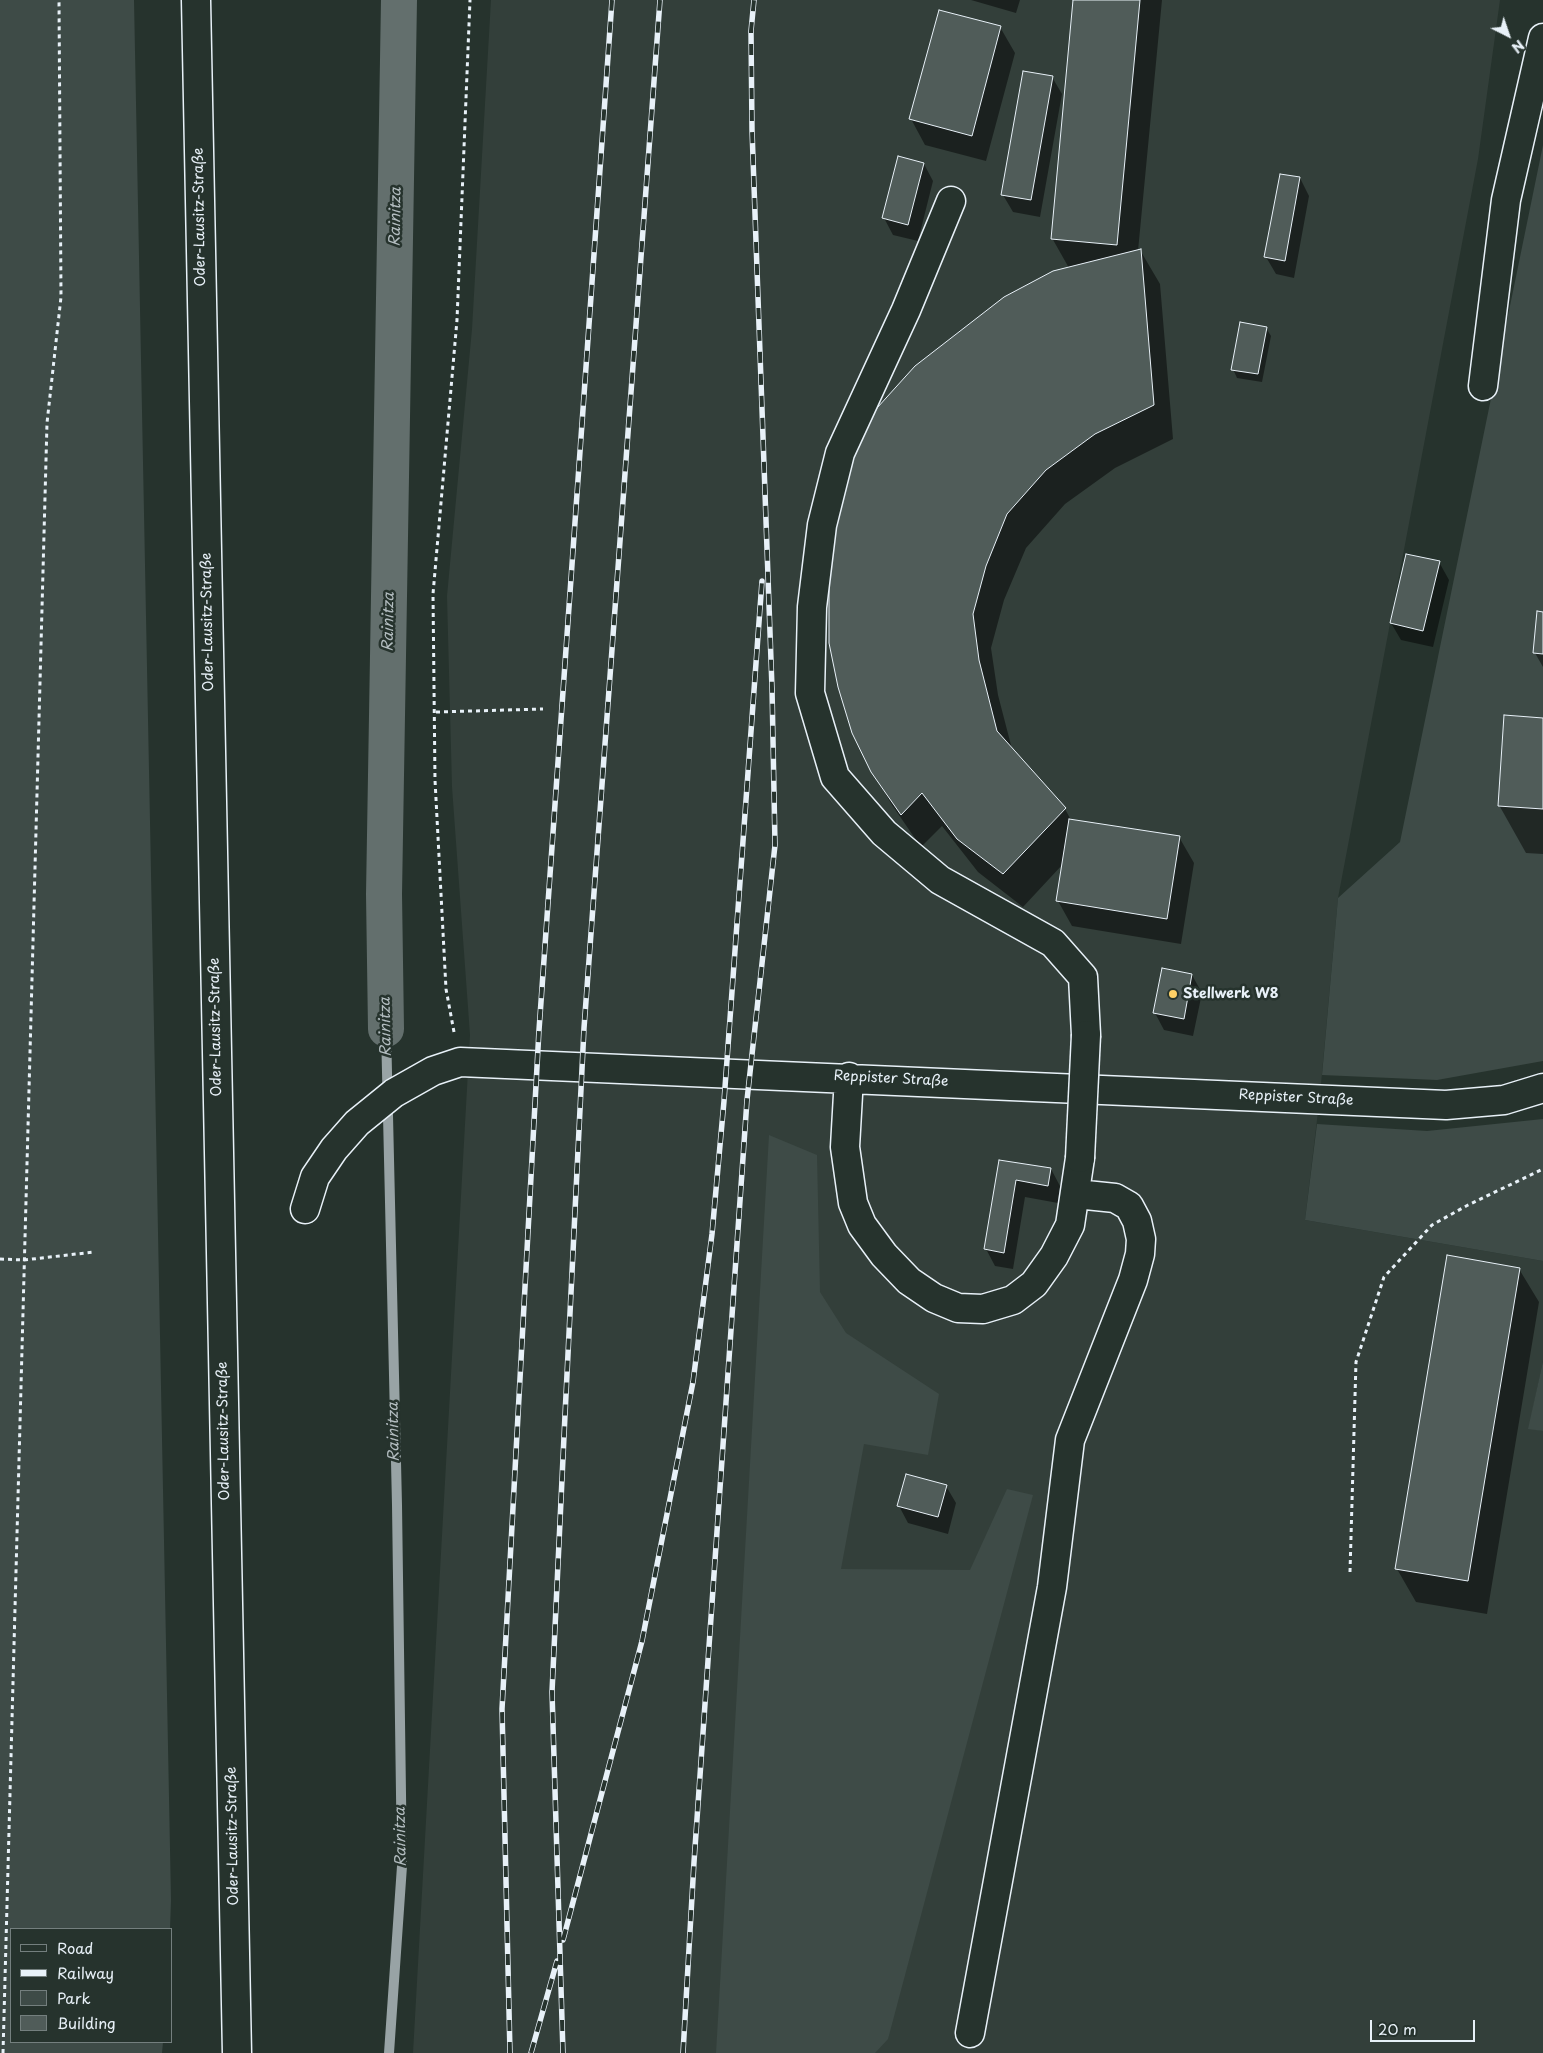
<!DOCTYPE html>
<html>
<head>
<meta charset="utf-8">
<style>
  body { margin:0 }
  #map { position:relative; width:1543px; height:2053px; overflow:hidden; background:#26332d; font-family:"Playpen Sans",sans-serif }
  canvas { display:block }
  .legend { position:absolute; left:10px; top:1928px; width:162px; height:115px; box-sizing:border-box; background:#26332d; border:1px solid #747f7e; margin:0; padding:6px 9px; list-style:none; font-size:15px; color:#e8f1f8 }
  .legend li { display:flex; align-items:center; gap:10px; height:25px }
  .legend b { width:25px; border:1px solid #747f7e }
  .north { position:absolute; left:1483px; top:10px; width:50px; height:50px; -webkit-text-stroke:4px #26332d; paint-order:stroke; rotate:139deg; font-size:14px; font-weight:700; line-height:20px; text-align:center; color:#e8f1f8 }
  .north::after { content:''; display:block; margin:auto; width:18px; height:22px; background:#e8f1f8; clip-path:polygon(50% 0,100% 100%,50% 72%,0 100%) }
  .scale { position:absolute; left:1370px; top:2020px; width:105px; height:22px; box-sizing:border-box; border:2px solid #e8f1f8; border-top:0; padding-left:6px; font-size:15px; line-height:18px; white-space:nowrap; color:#e8f1f8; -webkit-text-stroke:4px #26332d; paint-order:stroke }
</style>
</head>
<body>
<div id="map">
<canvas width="1543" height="2053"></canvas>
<ul class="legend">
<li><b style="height:6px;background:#26332d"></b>Road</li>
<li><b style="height:6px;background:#e8f1f8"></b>Railway</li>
<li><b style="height:14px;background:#3e4b47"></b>Park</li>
<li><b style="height:14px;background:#505c59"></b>Building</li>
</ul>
<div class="north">N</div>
<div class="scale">20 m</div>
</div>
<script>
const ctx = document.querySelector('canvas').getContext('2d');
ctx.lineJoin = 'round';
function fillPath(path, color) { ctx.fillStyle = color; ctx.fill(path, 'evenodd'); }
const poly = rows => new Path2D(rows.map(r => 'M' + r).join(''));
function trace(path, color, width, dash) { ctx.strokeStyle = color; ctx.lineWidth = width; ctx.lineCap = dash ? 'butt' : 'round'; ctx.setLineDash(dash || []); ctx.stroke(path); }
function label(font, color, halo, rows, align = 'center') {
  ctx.font = font + ' "Playpen Sans",sans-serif'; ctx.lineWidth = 5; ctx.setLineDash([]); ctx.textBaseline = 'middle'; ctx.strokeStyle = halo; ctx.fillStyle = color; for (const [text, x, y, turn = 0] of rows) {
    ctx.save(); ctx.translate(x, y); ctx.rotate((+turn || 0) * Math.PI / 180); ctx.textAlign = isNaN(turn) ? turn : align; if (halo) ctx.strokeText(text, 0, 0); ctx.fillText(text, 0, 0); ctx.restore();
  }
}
fillPath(poly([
  [491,0,1500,0,1478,159,1338,898,1320,1095,1305,1220,1543,1261,1543,1361,1529,1428,1543,1431,1543,2053,413,2053,470,1035,452,787,447,596,472,329]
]), '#333f3a');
fillPath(poly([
  [0,0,134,0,171,1900,170,1929,11,1929,11,2042,163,2042,162,2053,0,2053],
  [1543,145,1543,1061,1437,1080,1322,1075,1338,898,1400,842],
  [1543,1119,1543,1261,1305,1220,1317,1124,1427,1131],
  [769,1135,817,1155,820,1292,846,1333,939,1394,928,1455,864,1444,841,1569,970,1570,1007,1489,1033,1495,888,2039,875,2053,716,2053],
  [1543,1361,1543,1431,1528,1429]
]), '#3e4b47');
fillPath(poly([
  [971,0,1020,0,1016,13],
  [1074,0,1162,0,1138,251,1140,250,1160,284,1173,439,1115,468,1065,504,1026,548,1004,600,991,648,998,695,1012,749,1065,809,1071,820,1179,837,1194,863,1181,944,1072,926,1058,901,1063,864,1023,907,978,872,942,826,921,847,892,805,872,771,1069,268,1052,238],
  [1000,27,1015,53,986,161,925,145,911,119],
  [1052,77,1062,94,1040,217,1013,212,1003,195],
  [924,164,933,181,918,241,893,235,884,218],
  [1300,178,1309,196,1294,278,1276,274,1266,257],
  [1266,328,1271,336,1262,382,1237,378,1233,369],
  [1439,562,1449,580,1433,647,1401,640,1391,623],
  [1543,613,1543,667,1535,653],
  [1543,719,1543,854,1526,853,1499,805],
  [1192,975,1202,993,1193,1036,1164,1030,1155,1013],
  [1001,1161,1051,1169,1060,1186,1058,1203,1025,1197,1013,1269,995,1266,986,1249],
  [1519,1269,1539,1302,1487,1614,1416,1602,1397,1569],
  [946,1486,956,1503,948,1534,908,1523,899,1506]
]), '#0007');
trace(poly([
  [386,1029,397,1505,402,1866,389,2053]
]), '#98a3a5', 10);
trace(poly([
  [386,1029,384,894,399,0]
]), '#636f6d', 36);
const building = poly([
  [1073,0,1140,0,1117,245,1051,239,1073,0],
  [939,10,1001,26,972,136,909,119,939,10],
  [1023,71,1053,76,1031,200,1001,195,1023,71],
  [898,156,924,163,908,225,882,218,898,156],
  [1280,174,1300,177,1285,261,1264,257,1280,174],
  [1141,249,1154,405,1095,434,1046,470,1007,514,986,566,973,614,979,660,997,731,1066,808,1003,874,957,839,922,793,901,815,871,772,852,733,838,687,829,643,829,566,835,524,852,451,877,408,915,366,1004,297,1053,271,1141,249],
  [1240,322,1267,327,1258,374,1231,370,1240,322],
  [1406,554,1440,561,1423,631,1390,623,1406,554],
  [1537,611,1543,612,1543,654,1533,653,1537,611],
  [1504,715,1543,718,1543,809,1498,806,1504,715],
  [1069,819,1180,836,1167,919,1056,901,1069,819],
  [1162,968,1192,974,1184,1019,1153,1013,1162,968],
  [999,1160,1051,1168,1048,1186,1016,1180,1004,1253,984,1249,999,1160],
  [1447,1255,1520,1268,1468,1581,1395,1569,1447,1255],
  [906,1474,947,1485,938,1517,897,1506,906,1474]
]);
fillPath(building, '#505c59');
trace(building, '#e8f1f8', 1);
const minor = poly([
  [951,201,906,310,840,453,822,525,812,607,810,693,835,777,884,833,940,880,1053,943,1083,977,1086,1035],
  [1483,386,1506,200,1543,38],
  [849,1077,845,1147,853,1203,862,1225,884,1255,909,1281,934,1298,958,1308,983,1309,1013,1300,1034,1284,1054,1256,1070,1225,1080,1158],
  [305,1209,315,1177,334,1149,357,1123,394,1093,433,1071,460,1062,1446,1105,1504,1100,1543,1088],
  [970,2033,1052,1587,1070,1440,1133,1280,1140,1254,1141,1239,1137,1221,1129,1206,1115,1198,1076,1194]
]);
const highway = poly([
  [196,0,237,2053]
]);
trace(minor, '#e8f1f8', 31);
trace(highway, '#e8f1f8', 31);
trace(poly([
  [436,712,543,709],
  [454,1032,446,989,435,780,433,594,457,320,470,0],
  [0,1259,24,1260,94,1252],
  [1350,1572,1356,1362,1384,1277,1432,1225,1468,1205,1543,1169],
  [3,2053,47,423,61,297,59,0]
]), '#e8f1f8', 3, [4, 4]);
trace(minor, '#26332d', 28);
trace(highway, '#26332d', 28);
const rail = poly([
  [563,1940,642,1641,693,1382,712,1234,724,1101,762,581],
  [510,2053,502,1709,539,1030,612,0],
  [531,2053,557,1961],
  [563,2053,552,1692,565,1415,584,1028,660,0],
  [683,2053,694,1862,747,1100,775,845,772,688,752,130,751,31,754,0]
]);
trace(rail, '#e8f1f8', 5.5);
trace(rail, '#26332d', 4, [11]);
const minorBridge = poly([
  [1080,1158,1086,1035]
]);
trace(minorBridge, '#e8f1f8', 31, []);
trace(minorBridge, '#26332d', 28);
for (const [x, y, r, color] of [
  [1173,994,5,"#ffd166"]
]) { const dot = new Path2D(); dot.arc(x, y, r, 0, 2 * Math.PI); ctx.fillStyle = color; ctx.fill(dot); trace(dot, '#26332d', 2); }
label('14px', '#e8f1f8', '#26332d', [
  ["Oder-Lausitz-Straße",200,217,-91],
  ["Oder-Lausitz-Straße",208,622,-91],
  ["Oder-Lausitz-Straße",216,1027,-91],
  ["Reppister Straße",891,1079,3],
  ["Reppister Straße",1296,1098,3],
  ["Oder-Lausitz-Straße",224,1431,-91],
  ["Oder-Lausitz-Straße",233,1836,-91]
]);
label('bold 14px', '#e8f1f8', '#26332d', [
  ["Stellwerk W8",1183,994]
], 'left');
label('italic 15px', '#b3bdc0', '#26332d', [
  ["Rainitza",396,217,-89],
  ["Rainitza",389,622,-89],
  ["Rainitza",386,1027,-91],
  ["Rainitza",394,1432,-91],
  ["Rainitza",401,1837,-91]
]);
</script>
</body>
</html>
